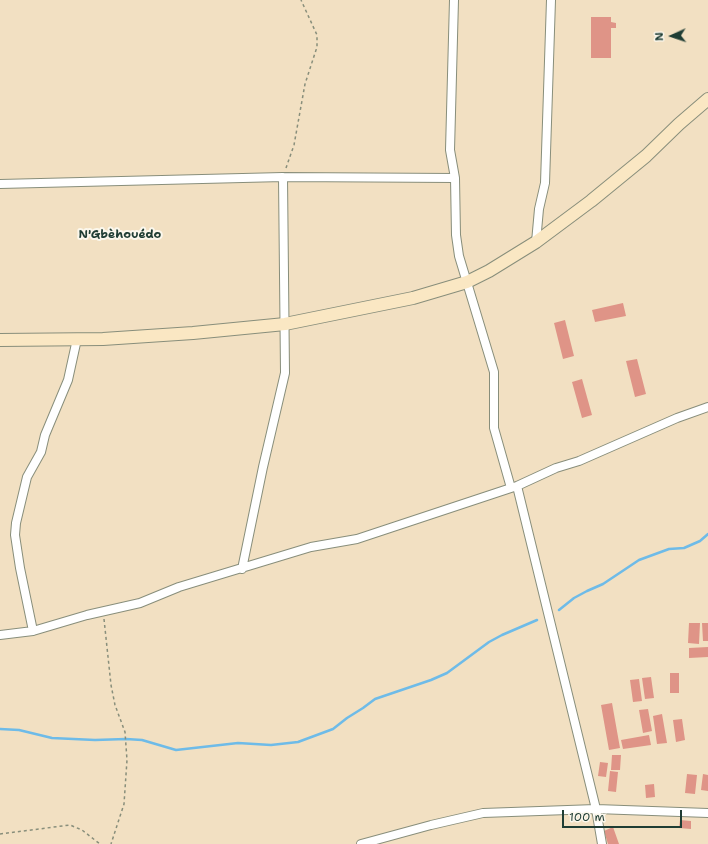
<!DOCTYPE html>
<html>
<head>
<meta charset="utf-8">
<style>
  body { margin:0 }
  #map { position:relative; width:708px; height:844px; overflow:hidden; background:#f2e0c2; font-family:"Shantell Sans",sans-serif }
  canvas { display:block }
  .north { position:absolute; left:652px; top:16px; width:40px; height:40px; -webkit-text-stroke:3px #fbf7ec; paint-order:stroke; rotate:267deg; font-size:11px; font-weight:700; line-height:16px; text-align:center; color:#1f3d34 }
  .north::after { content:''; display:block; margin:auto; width:14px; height:18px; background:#1f3d34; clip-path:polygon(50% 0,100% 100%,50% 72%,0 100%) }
  .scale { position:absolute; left:562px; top:810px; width:120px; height:18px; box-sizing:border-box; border:2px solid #1f3d34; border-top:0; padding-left:5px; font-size:12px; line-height:14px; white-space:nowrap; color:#1f3d34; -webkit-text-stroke:3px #fbf7ec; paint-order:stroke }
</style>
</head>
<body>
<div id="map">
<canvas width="708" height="844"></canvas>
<div class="north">N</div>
<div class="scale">100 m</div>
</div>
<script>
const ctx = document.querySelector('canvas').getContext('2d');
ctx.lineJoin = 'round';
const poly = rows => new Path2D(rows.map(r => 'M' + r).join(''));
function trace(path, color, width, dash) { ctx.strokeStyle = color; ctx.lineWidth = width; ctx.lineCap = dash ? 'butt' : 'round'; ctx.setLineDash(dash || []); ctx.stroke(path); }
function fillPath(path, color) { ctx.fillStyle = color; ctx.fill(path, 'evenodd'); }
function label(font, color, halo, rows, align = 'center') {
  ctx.font = font + ' "Shantell Sans",sans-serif'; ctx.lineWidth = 4; ctx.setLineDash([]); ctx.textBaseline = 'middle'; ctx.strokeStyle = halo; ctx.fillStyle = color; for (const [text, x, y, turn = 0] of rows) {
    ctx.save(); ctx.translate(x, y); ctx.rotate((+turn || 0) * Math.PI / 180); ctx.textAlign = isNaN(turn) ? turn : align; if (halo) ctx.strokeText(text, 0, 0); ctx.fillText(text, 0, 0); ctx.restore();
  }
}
trace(poly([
  [559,610,574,598,587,591,603,584,639,560,669,549,684,548,700,541,708,534],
  [0,729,19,730,52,738,95,740,126,739,142,740,176,750,238,743,271,745,298,742,333,729,347,718,363,708,375,699,431,680,447,673,489,642,502,635,537,620]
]), '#6ebbe8', 2.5);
fillPath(poly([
  [591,17,611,17,611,22,616,23,616,28,611,28,611,58,591,58],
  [623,303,626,316,595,322,592,310],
  [565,320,574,356,563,359,554,323],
  [637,359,646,394,635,397,626,361],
  [582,379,592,415,582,418,572,382],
  [689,623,700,623,699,644,688,643],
  [702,623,708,623,708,641,703,641],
  [708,647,708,657,689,658,689,648],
  [670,673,679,673,679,693,670,693],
  [651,677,654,698,645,699,642,678],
  [639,679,642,701,633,702,630,680],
  [612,703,620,748,609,750,601,705],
  [648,709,652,731,643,733,639,710],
  [662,714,667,743,657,744,653,716],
  [682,719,685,740,676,742,673,720],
  [649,735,651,745,623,749,621,740],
  [612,755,621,755,620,770,611,770],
  [600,762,608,763,606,777,598,776],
  [610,771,618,772,616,792,608,791],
  [687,774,697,775,695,794,685,793],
  [703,774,708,775,708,791,701,790],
  [654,784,655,797,646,798,645,785],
  [680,820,691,821,691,829,679,828],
  [613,827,619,844,608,844,604,831]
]), '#df9487');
const street = poly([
  [454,0,450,150,455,178,456,235,459,256,494,372,494,428,511,488],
  [0,184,283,177,455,178],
  [536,242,539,209,545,183,551,0],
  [517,486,596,809,602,844],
  [242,569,263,467,285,373,283,177],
  [33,631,20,568,15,535,16,523,27,477,41,452,45,435,68,380,77,339],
  [0,635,33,631,87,615,140,603,179,587,311,547,357,539,517,486,556,468,579,461,677,418,708,407],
  [361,844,431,825,483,813,596,809,708,813]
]);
const secondary = poly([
  [0,340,103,339,193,333,285,324,413,298,467,282,489,271,536,242,591,201,646,156,679,124,708,99]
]);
trace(street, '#888e7b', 10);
trace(secondary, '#888e7b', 14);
trace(poly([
  [286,168,294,145,305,84,317,47,317,35,301,0],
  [104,619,111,685,115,705,125,732,127,760,124,804,111,844],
  [0,834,70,825,82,830,100,844]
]), '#888e7b', 1.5, [3, 3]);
trace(street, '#fff', 8);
trace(secondary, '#fae7c3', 12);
label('bold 12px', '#1f3d34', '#fbf7ec', [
  ["N'Gbèhouédo",120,235]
]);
</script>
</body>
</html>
